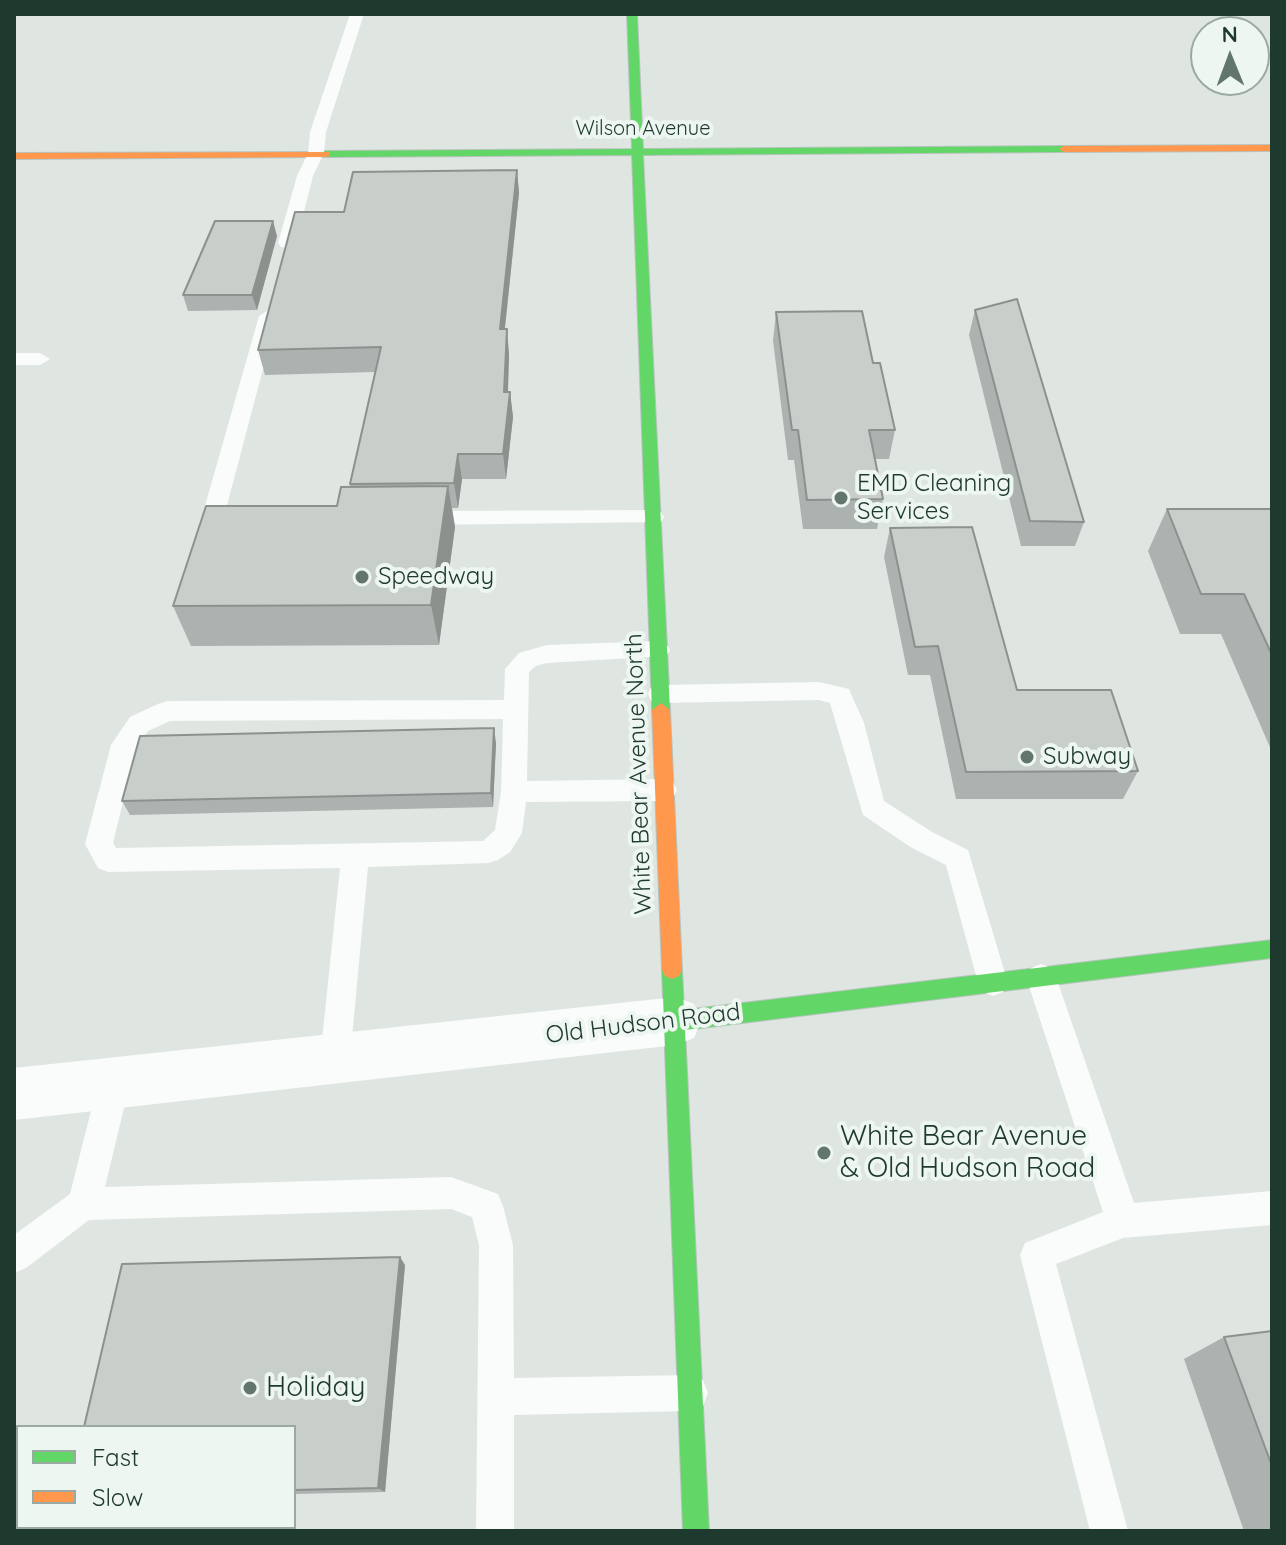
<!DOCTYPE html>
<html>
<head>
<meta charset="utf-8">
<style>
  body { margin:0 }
  #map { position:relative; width:1286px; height:1545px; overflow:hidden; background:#dfe6e2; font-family:Quicksand,sans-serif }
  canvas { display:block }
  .frame { position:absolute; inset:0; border:16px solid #1e392e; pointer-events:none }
  .legend { position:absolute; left:16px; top:1425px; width:280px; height:104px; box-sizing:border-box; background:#edf6f0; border:2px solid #9aaaa2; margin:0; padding:10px 14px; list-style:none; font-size:24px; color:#1e392e }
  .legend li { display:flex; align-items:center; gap:16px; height:40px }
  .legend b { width:40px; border:2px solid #9aaaa2 }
  .north { position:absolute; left:1190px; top:16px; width:80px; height:80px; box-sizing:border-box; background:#edf6f0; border:2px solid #9aaaa2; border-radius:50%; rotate:359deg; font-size:22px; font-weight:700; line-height:32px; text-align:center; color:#1e392e }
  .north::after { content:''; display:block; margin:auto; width:28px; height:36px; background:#62766d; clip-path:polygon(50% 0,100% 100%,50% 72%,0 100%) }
</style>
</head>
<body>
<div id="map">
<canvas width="1286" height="1545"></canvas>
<div class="frame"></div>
<ul class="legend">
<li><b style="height:10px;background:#63d668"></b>Fast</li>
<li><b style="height:10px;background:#ff974d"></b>Slow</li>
</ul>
<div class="north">N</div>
</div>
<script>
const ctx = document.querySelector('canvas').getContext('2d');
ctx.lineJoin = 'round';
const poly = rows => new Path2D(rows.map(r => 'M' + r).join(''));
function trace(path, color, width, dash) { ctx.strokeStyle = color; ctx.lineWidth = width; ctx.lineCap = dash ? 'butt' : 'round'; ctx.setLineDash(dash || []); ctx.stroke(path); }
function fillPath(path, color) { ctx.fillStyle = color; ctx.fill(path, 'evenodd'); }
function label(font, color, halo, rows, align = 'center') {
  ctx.font = font + ' Quicksand,sans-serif'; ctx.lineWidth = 8; ctx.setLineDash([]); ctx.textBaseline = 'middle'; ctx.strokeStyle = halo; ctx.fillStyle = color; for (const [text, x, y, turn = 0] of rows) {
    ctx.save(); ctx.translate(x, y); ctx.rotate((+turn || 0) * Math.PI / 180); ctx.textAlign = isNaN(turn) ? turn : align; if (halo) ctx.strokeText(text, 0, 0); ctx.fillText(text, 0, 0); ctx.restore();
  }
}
const fast = poly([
  [627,14,637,14,643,149,1064,146,1069,149,1064,152,643,155,670,710,661,717,652,710,632,155,325,157,320,154,325,151,632,149,627,14],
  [1272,940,1272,958,685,1030,709,1531,683,1531,662,970,665,964,672,961,679,964,682,970,684,1010,1272,940]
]);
const slow = poly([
  [1272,145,1272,151,1064,152,1059,149,1064,146,1272,145],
  [329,152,329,156,325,157,14,159,14,153,329,152],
  [661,703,670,710,682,970,679,976,672,979,665,976,662,970,652,710,661,703]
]);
trace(fast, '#b8c3bd', 2);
trace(slow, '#b8c3bd', 2);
fillPath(poly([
  [350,14,364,14,326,132,324,153,313,176,296,243,287,248,281,247,278,243,297,176,308,153,310,132,350,14],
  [268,310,277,316,225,513,242,515,245,520,242,525,234,527,204,525,201,520,259,316,268,310],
  [14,353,40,353,50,359,40,365,14,365,14,353],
  [653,510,661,512,664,517,661,522,421,525,413,523,410,518,413,513,421,511,653,510],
  [658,641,666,644,670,650,666,656,547,663,536,666,529,672,527,781,664,779,673,782,677,790,673,798,664,801,526,802,522,833,510,852,498,860,488,863,368,867,350,1059,346,1069,335,1074,324,1069,320,1059,340,868,108,872,98,868,85,844,111,745,130,717,158,704,167,701,504,700,505,669,519,653,547,645,658,641],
  [503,719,501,792,495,830,483,841,116,848,113,843,136,748,148,731,170,721,503,719],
  [819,682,849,689,852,696,864,723,884,801,932,832,968,850,1008,983,1003,992,993,996,983,992,978,983,946,865,912,848,863,815,830,703,819,700,660,703,651,701,648,694,651,687,660,685,819,682],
  [1041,964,1051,968,1056,977,1134,1203,1272,1191,1272,1225,1123,1238,1056,1264,1128,1531,1090,1531,1020,1255,1025,1243,1103,1212,1026,977,1031,968,1041,964],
  [114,1068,125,1072,130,1083,105,1187,451,1177,498,1194,503,1206,513,1245,514,1378,690,1375,703,1380,708,1393,703,1406,690,1411,514,1415,514,1531,476,1531,479,1245,472,1217,451,1209,89,1220,26,1268,14,1273,14,1235,70,1194,98,1083,103,1072,114,1068]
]), '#fafbfb');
fillPath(poly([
  [676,997,694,1004,701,1021,694,1038,676,1045,14,1120,14,1068,676,997]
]), '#fafbfb');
fillPath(fast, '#63d668');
fillPath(slow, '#ff974d');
fillPath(poly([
  [517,170,519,193,505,329,509,354,508,392,510,392,513,417,506,479,462,479,458,508,452,508,455,527,439,645,191,646,173,606,337,506,350,487,350,484,375,372,265,375,258,350,344,212],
  [277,236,257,310,188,311,183,295],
  [975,310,1084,522,1075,546,1021,546,969,335],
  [776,312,873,363,895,430,889,459,875,459,883,499,877,529,803,529,794,460,788,460,773,341],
  [1167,509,1272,509,1272,752,1221,634,1180,634,1148,551],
  [890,528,1017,690,1138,771,1123,799,956,799,930,675,908,675,884,557],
  [496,743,493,807,130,815,122,801],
  [405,1265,385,1492,294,1494,294,1427],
  [1272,1331,1272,1531,1244,1531,1184,1359,1224,1337]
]), '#acb2af');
fillPath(poly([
  [517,170,519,193,502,354,500,329],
  [273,221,277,236,257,310,252,295],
  [507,329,509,354,507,417,510,392,513,417,506,479,503,454],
  [458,454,462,479,458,508,454,483],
  [448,486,455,527,439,645,431,605],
  [494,728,496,743,493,807,491,793],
  [400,1257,405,1265,385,1492,378,1488]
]), '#8c918e');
const building = poly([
  [517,170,500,329,507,329,504,392,510,392,503,454,458,454,454,483,350,484,381,347,258,350,295,212,344,212,353,172,517,170],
  [215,221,273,221,252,295,183,295,215,221],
  [1017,299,1084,522,1030,521,975,310,1017,299],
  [862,311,873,363,880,363,895,430,869,430,883,499,807,500,798,430,792,430,776,312,862,311],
  [448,486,431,605,173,606,206,506,337,506,341,487,448,486],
  [1167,509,1272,509,1272,655,1244,594,1201,594,1167,509],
  [972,527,1017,690,1111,690,1138,771,966,772,938,646,915,647,890,528,972,527],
  [494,728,491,793,122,801,140,736,494,728],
  [400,1257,378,1488,294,1490,294,1427,84,1427,122,1264,400,1257],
  [1272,1331,1272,1466,1224,1337,1272,1331]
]);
fillPath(building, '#c8cfcb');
trace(building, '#8c918e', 2);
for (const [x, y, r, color] of [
  [841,498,8,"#62766d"],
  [362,577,8,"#62766d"],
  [1027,757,8,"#62766d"],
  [824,1153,8,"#62766d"],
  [250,1388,8,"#62766d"]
]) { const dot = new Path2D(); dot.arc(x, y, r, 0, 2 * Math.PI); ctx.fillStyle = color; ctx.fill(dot); trace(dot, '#edf6f0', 3); }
label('20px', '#1e392e', '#edf6f0', [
  ["Wilson Avenue",643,129]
]);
label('24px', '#1e392e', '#edf6f0', [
  ["EMD Cleaning",857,484],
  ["Services",857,512],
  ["Speedway",378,577],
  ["Subway",1043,757]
], 'left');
label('24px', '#1e392e', '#edf6f0', [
  ["White Bear Avenue North",639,774,-92],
  ["Old Hudson Road",643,1024,-7]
]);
label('28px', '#1e392e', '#edf6f0', [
  ["White Bear Avenue",840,1137],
  ["& Old Hudson Road",840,1169],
  ["Holiday",266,1388]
], 'left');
</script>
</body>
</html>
